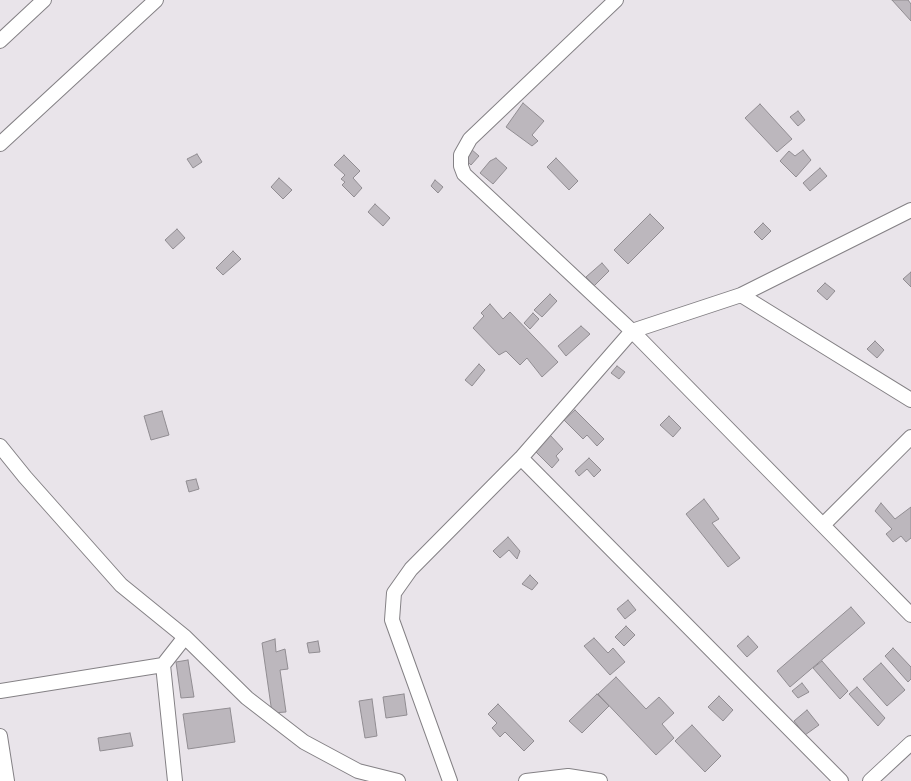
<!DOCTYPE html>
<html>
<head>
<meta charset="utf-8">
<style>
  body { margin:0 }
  canvas { display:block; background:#e9e4ea }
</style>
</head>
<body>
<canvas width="911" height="781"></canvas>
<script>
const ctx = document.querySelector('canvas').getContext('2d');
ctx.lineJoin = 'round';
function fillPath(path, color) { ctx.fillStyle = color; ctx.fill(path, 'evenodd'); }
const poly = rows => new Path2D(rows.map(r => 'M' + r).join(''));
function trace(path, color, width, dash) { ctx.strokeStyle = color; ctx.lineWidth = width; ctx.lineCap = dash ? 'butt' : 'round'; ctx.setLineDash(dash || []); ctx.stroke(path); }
const building = poly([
  [892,0,908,0,911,4,911,21,892,0],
  [523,103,544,121,532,135,538,141,532,146,506,127,523,103],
  [760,104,792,139,777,152,745,118,760,104],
  [798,111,805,120,798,126,790,117,798,111],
  [471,149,479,156,471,165,463,158,471,149],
  [803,150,811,160,796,177,780,161,789,151,795,156,803,150],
  [197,154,202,162,193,168,187,159,197,154],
  [344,155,360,171,353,178,362,188,354,197,342,185,345,182,341,179,345,175,334,165,344,155],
  [496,158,507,168,493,184,480,173,490,161,496,158],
  [556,158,578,181,569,190,547,167,556,158],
  [820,168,827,176,810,191,803,183,820,168],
  [279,178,292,190,283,199,271,187,279,178],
  [435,180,443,187,438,193,431,186,435,180],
  [375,204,390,218,383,226,368,212,375,204],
  [650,214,664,228,628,264,614,250,650,214],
  [763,223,771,231,762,240,754,232,763,223],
  [177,229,185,238,173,249,165,240,177,229],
  [233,251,241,259,223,275,216,268,233,251],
  [602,263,609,271,594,286,586,277,602,263],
  [911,272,911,287,903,279,911,272],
  [825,283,835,291,827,300,817,291,825,283],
  [550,294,557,301,542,317,534,310,550,294],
  [490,304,503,319,510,312,558,362,542,377,527,358,520,365,506,351,499,355,473,328,484,316,481,313,490,304],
  [533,313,539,319,530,329,524,323,533,313],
  [581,326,590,334,566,356,558,346,581,326],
  [875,341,884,350,877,358,867,349,875,341],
  [479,364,485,370,472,386,465,380,479,364],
  [617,366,625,372,619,379,611,373,617,366],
  [575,410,604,439,597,446,587,435,583,439,564,420,575,410],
  [162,411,169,435,151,440,144,416,162,411],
  [669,416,681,428,673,437,660,425,669,416],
  [550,435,563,449,556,456,559,460,552,468,534,450,550,435],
  [589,458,601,470,594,477,587,469,579,476,575,471,589,458],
  [196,479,199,489,189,492,186,481,196,479],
  [704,499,719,519,712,523,740,558,728,567,686,514,704,499],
  [881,503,895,519,911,507,911,538,906,542,901,536,893,542,886,534,892,529,875,511,881,503],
  [508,537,520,551,517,559,509,550,500,558,493,551,508,537],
  [530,575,538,583,532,590,522,584,530,575],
  [628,600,636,610,625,619,617,609,628,600],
  [851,607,865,623,790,687,777,671,851,607],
  [626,626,635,635,624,646,615,637,626,626],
  [748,636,758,647,747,657,737,646,748,636],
  [594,638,608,653,613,648,625,662,610,675,584,646,594,638],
  [275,639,276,652,285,649,288,669,280,670,286,712,272,713,262,643,275,639],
  [318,641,320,652,309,653,307,643,318,641],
  [893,648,911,667,911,679,908,682,885,656,893,648],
  [188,660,194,697,181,698,176,662,188,660],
  [822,661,848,691,840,699,813,668,822,661],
  [881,663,905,690,887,706,863,679,881,663],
  [616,677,646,709,659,697,674,713,662,724,674,738,656,755,598,694,616,677],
  [802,683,809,692,798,698,792,691,802,683],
  [857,687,885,718,878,726,849,694,857,687],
  [404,694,407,715,386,718,383,697,404,694],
  [597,694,609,706,582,733,569,721,597,694],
  [719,696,733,710,723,721,708,707,719,696],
  [372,699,377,736,365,738,359,701,372,699],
  [498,704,534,741,524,751,505,732,500,737,492,728,497,723,488,714,498,704],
  [230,708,235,742,188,749,183,714,230,708],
  [807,710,819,725,805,735,794,721,807,710],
  [692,725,721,756,705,772,675,741,692,725],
  [130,733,133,746,100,751,98,738,130,733]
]);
fillPath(building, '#bcb7bd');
trace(building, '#918d92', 1);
const minor = poly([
  [616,0,470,139,461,155,461,166,464,174,632,331,911,615],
  [0,41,44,0],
  [0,144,156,0],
  [741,295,911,400],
  [0,446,25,477,121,585,185,637,247,698,304,742,358,771,398,781],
  [521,458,841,781],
  [823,525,911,437],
  [163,665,175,781],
  [0,691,163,665,185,637],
  [0,736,7,781],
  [450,781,392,620,394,593,411,569,521,458,632,331,741,295,911,210],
  [526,781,568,776,600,781],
  [870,781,911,743]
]);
trace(minor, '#848185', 16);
trace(minor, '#fff', 14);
</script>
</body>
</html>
